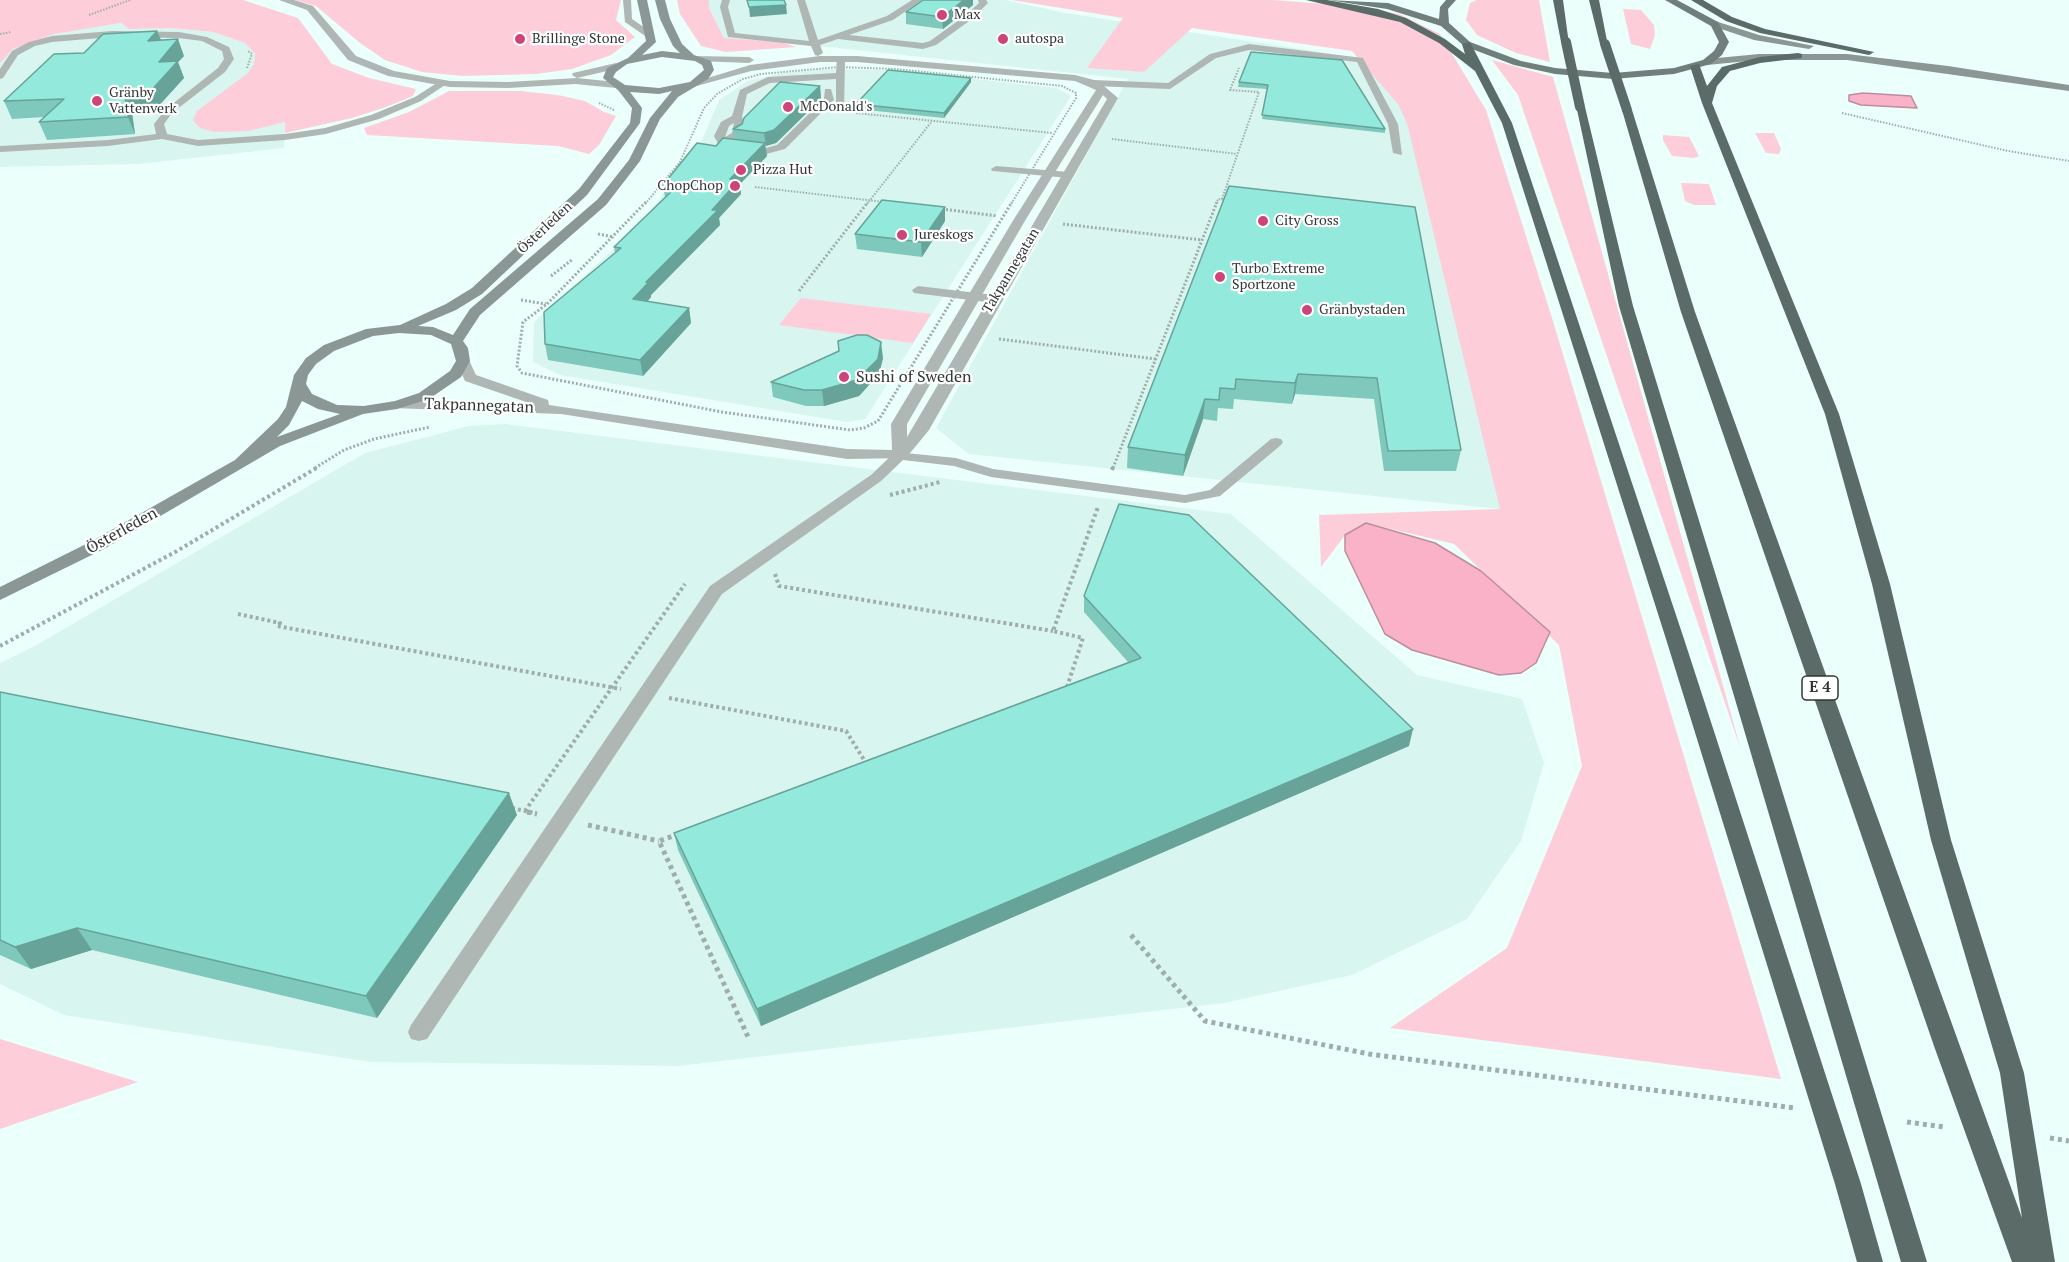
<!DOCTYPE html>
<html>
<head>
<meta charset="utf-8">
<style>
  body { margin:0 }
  canvas { display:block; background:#ebfffb }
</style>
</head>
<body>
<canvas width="2069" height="1262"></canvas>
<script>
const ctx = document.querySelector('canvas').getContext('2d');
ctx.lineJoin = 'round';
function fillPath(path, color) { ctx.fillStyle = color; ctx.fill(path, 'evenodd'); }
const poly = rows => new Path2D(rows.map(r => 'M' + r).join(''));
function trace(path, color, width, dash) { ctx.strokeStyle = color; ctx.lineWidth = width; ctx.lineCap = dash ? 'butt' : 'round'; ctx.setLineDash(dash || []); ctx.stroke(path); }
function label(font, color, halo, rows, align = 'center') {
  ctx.font = font + ' "PT Serif",serif'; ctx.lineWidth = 4.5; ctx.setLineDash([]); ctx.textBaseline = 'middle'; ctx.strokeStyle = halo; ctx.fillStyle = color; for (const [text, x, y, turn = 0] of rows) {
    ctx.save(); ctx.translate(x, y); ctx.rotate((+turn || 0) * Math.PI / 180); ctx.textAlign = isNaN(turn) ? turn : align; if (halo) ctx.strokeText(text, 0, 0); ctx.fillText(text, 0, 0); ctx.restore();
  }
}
fillPath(poly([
  [709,0,1005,0,1065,13,1372,60,1445,135,1500,509,969,454,936,428,1128,79,838,48,724,38,709,8],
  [121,23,129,29,171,28,213,32,245,43,255,55,254,64,248,73,249,131,285,122,284,148,138,164,0,167,0,63,13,49,54,34],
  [827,69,882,70,966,78,1056,88,1071,96,865,419,847,422,560,375,533,362,534,322,640,225,700,145,719,100,748,81,783,73],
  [504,424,1231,514,1417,675,1522,699,1544,763,1521,841,1467,919,1352,975,1224,1003,678,1066,371,1062,64,1015,0,984,0,663,35,646,365,453,469,426]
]), '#d8f5ef');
fillPath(poly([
  [0,0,243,0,298,18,332,64,369,78,416,89,413,96,386,107,352,118,285,133,285,122,249,131,214,132,200,128,193,120,197,111,248,73,254,64,255,54,245,43,213,32,171,28,129,29,121,23,54,34,13,49,0,63],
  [294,0,621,0,616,20,635,37,611,55,572,69,536,74,463,76,422,72,385,60,360,43,316,6],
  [677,0,709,0,709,8,724,38,781,42,796,47,726,52,701,46,680,14],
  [1012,0,1271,0,1354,6,1399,14,1440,34,1486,110,1552,318,1781,1079,1390,1028,1507,948,1582,766,1559,645,1454,544,1366,523,1345,535,1321,567,1319,515,1500,509,1407,123,1398,104,1352,51,1192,28,1144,72,1087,68,1123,18],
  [1477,0,1539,0,1550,62,1516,53,1477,35,1466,20,1470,3],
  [1623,9,1641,10,1654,25,1655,35,1650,49,1631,44],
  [1492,60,1553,77,1741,750,1518,95],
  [449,91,520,91,558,95,585,101,604,112,616,116,599,145,589,154,558,146,367,135,364,128,409,112],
  [1755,133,1774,133,1781,149,1779,154,1766,153],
  [1663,135,1689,137,1699,156,1694,158,1672,156,1663,140],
  [1681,183,1709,184,1716,205,1694,205,1685,201],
  [801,298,931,314,913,343,779,325],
  [0,1039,138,1082,0,1129]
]), '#fecdda');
const water = poly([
  [1863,93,1911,96,1917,108,1861,105,1849,101,1849,95,1863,93],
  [1366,523,1435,543,1481,571,1550,632,1536,663,1521,673,1499,675,1412,650,1385,634,1345,551,1345,535,1366,523]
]);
fillPath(water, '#f9b2c7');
trace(water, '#bd8d9c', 1.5);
trace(poly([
  [89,15,130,0],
  [0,34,11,32],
  [247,68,252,54,248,51],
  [599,103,614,110],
  [856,113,1052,133],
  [1842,113,2008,151,2069,161],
  [1112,139,1237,154],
  [755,187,884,202],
  [1222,199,1259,92,1230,90,1239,68],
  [645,204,680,162,704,108,717,94,743,79,761,74,839,67,895,69,1062,86,1076,93,1076,98,1011,204],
  [867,204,932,121],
  [1216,204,1218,199,1228,200]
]), '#9faeab', 2, [1.5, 1.5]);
trace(poly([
  [646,202,547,304,523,322,517,366,522,373,722,412,850,430,864,428,878,421,1012,202],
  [942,209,997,216],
  [1063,224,1202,240],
  [598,234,614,237],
  [551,276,573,259],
  [799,291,868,202],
  [521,300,546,304],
  [999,339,1156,359],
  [315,468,344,450,374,439,430,427],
  [1113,468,1217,202]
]), '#9faeab', 3, [2, 2]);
trace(poly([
  [1112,470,1113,467],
  [890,495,940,482],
  [775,574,779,586,1053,631],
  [238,614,280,623,277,626,621,689],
  [0,646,177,551,318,467],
  [1067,687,1083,638,1053,631,1098,507],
  [669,698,846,731,866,763],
  [512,808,534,813],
  [525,811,685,584]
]), '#9faeab', 4, [3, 3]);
trace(poly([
  [527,812,537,814],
  [588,825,659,841],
  [679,834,659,841,749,1039],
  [1131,935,1205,1021,1369,1054,1794,1108],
  [1907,1122,1944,1127],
  [2050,1138,2069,1141]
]), '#9faeab', 5, [4, 4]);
fillPath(poly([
  [623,0,631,0,632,19,654,34,654,38,648,38,625,22,623,0],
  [722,0,730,0,728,7,735,33,809,41,797,0,805,0,818,40,887,16,912,0,922,0,893,20,849,35,923,43,930,41,966,15,979,3,978,0,986,0,988,3,972,19,936,45,923,49,838,39,820,45,823,53,818,56,815,55,811,46,728,37,720,7,722,0],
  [112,31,179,32,207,37,229,47,234,59,225,72,172,113,164,124,167,134,198,140,285,134,325,128,371,115,415,97,440,81,448,83,421,101,379,119,326,134,285,140,198,146,162,139,108,146,0,152,0,146,108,140,156,134,154,124,166,109,218,68,224,59,222,51,202,41,179,38,112,37,52,42,35,46,18,55,3,78,0,79,0,69,12,51,29,42,52,36,112,31],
  [1249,44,1363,58,1398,124,1402,155,1393,153,1388,124,1357,62,1249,50,1216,58,1170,89,1094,86,1089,83,1094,80,1168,83,1210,54,1249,44],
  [837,57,845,59,844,111,836,109,836,79,770,83,747,94,742,117,745,125,742,135,729,144,766,148,777,145,824,99,825,89,831,89,834,100,785,149,766,154,721,149,714,136,721,122,732,116,740,90,768,77,836,73,837,57],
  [734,123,732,133,725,137,729,126,734,123],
  [996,166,1069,172,1074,175,1069,178,992,171,991,169,996,166],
  [918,286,994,295,1000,299,994,303,914,293,912,290,918,286],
  [1276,438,1281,439,1283,442,1281,445,1220,496,1185,503,991,477,954,466,903,460,881,481,722,594,427,1039,419,1041,411,1039,408,1032,411,1025,710,586,871,475,895,452,956,458,993,469,1185,495,1210,490,1271,439,1276,438]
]), '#afb7b5');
fillPath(poly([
  [279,0,294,0,313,6,356,56,394,71,450,81,508,82,577,78,572,75,573,73,616,63,621,66,620,68,577,78,616,82,621,85,616,88,575,84,508,88,450,87,388,76,348,60,307,10,279,0],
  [693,56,749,57,754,60,749,63,697,61,693,60,693,56],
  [820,56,857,56,1075,75,1098,81,1118,98,929,430,906,458,847,459,561,414,392,408,390,405,397,401,441,400,532,404,465,381,456,361,463,357,468,358,476,375,548,400,549,405,847,449,892,450,891,424,1014,219,1096,90,1075,81,857,62,820,62,751,71,693,87,688,84,750,65,820,56],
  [1103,95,1107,99,907,437,907,424,1026,219,1103,95]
]), '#afb7b5');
fillPath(poly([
  [637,0,647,0,656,42,642,55,662,51,680,53,673,46,660,19,655,0,665,0,670,19,682,44,694,55,711,61,714,70,708,79,678,97,660,119,640,161,606,205,480,315,463,341,468,348,470,361,461,377,429,399,397,409,363,414,280,446,104,549,0,600,0,587,92,541,235,460,278,419,286,407,294,375,306,358,324,345,366,329,400,325,446,304,472,288,579,189,630,123,632,108,618,90,603,78,607,68,628,58,646,41,637,0],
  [662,57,695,61,702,65,704,70,690,82,659,88,625,85,613,77,616,72,627,64,662,57],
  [672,91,650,118,629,160,598,199,470,309,453,335,433,327,418,326,456,310,482,294,587,195,640,123,642,108,630,92,659,94,672,91],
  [399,333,431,335,451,344,456,361,450,371,419,393,395,401,364,406,337,405,312,394,306,384,308,375,316,364,334,351,373,336,399,333],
  [302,401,318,409,340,414,277,437,289,425,302,401],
  [1715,21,1759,35,1814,46,1809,49,1754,40,1712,26,1712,22,1715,21],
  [1759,54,1847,54,1948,66,2069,85,2069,91,1847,60,1759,60,1707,65,1702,62,1707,59,1759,54]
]), '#8b9794');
fillPath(poly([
  [1328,0,1388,3,1439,19,1440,7,1446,0,1456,0,1448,9,1449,23,1470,42,1521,61,1555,68,1613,73,1674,68,1703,60,1714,51,1719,42,1711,26,1665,0,1677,0,1718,22,1729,42,1722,55,1711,64,1674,74,1613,79,1555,74,1514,65,1464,46,1441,26,1387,9,1328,0]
]), '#717f7c');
fillPath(poly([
  [1306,0,1327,0,1378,9,1406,18,1445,39,1465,54,1462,44,1470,42,1512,123,1684,639,1861,1184,1883,1262,1857,1262,1835,1184,1666,639,1502,123,1475,71,1439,43,1400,22,1306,0],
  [1553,0,1563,0,1569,44,1561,42,1553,0],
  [1589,0,1599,0,1608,46,1600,44,1589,0],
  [1691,0,1703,0,1732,17,1765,29,1874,52,1869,55,1760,33,1726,21,1691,0],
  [1798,53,1802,54,1802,58,1760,63,1730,71,1717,86,1712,103,1839,414,1890,584,1951,840,2024,1073,2055,1262,2012,1262,1934,1046,1681,312,1622,110,1627,107,1632,110,1695,312,2022,1218,2000,1073,1931,840,1872,584,1825,414,1702,103,1690,66,1699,64,1707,86,1722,67,1760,57,1798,53],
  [1576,105,1585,107,1633,306,1927,1262,1901,1262,1619,306,1576,105]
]), '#5a6b68');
trace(poly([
  [1566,42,1580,107],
  [1605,44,1627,110]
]), '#5a6b68', 10);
fillPath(poly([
  [923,0,973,0,973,5,943,29,906,24,906,12],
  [157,31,161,40,184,56,178,62,184,78,154,111,132,113,135,134,47,140,39,122,44,117,12,119,4,101,84,53],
  [1251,52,1385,129,1385,133,1262,119,1267,89,1238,87,1239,82],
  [971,78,971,82,944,118,857,109,856,104],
  [820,86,821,99,776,143,765,146,767,156,740,184,741,194,719,218,720,225,651,295,651,297,647,302,689,308,691,323,643,376,548,360,545,344,615,253,614,247,665,197,663,185,716,146,735,139,733,129],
  [1229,186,1461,450,1456,471,1384,471,1374,399,1295,394,1292,404,1234,399,1233,409,1218,408,1217,421,1203,419,1183,476,1127,468,1128,447],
  [945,221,922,257,857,249,855,234],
  [883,358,879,374,859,396,824,406,806,406,773,397,771,382],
  [1084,596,1409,746,761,1026,678,850,674,833,1128,662,1084,612],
  [0,692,517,815,377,1018,92,950,31,969,0,955]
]), '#7ec8bc');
fillPath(poly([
  [964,0,973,0,973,5,943,29,942,17],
  [786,5,787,14,750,17,749,7],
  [157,31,164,47,148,41],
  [178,39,184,56,178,62,184,78,154,111,132,113,135,134,128,117,125,96],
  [971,78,971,82,944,118,944,113],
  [820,86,821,99,776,143,766,146,764,133],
  [765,143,767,156,740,184,741,194,719,218,720,225,651,295,651,297,636,314,633,299,646,282,712,210,730,179],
  [945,207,945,221,922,257,921,242],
  [689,308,691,323,643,376,640,360],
  [881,342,883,358,879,374,859,396,824,406,822,390],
  [1298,374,1295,394,1292,404,1295,383],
  [1205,399,1203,419,1183,476,1185,455],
  [1413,729,1409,746,761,1026,757,1009],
  [509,793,517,815,377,1018,366,996],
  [77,928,92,950,31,969,15,947]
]), '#67a399');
const building = poly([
  [747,0,784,0,786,5,749,7,747,0],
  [923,0,964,0,942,17,906,12,923,0],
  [157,31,148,41,178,39,159,62,178,61,148,94,125,96,128,117,39,122,64,99,4,101,54,54,84,53,103,34,157,31],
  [1251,52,1342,60,1385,129,1262,115,1268,85,1239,82,1251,52],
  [888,70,971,78,944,113,856,104,888,70],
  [780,82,820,86,774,130,764,133,733,129,742,124,744,118,780,82],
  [723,138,765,143,730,179,739,180,712,210,718,210,646,282,648,283,633,299,689,308,640,360,545,344,544,312,621,248,614,247,676,187,663,185,697,143,716,146,723,138],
  [1229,186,1415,207,1461,450,1388,451,1377,378,1298,374,1295,383,1236,379,1235,389,1220,388,1219,400,1205,399,1185,455,1128,447,1229,186],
  [882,200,945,207,921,242,855,234,882,200],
  [857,335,867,335,881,342,878,359,857,380,822,390,804,390,771,382,839,351,838,341,857,335],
  [1119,504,1189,515,1413,729,757,1009,674,833,1141,658,1084,596,1119,504],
  [0,692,509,793,366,996,77,928,15,947,0,940,0,692]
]);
fillPath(building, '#93e9db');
trace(building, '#67a399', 1.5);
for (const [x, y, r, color] of [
  [942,15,6,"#ce437a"],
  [520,39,6,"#ce437a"],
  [1003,39,6,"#ce437a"],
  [97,101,6,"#ce437a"],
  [788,107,6,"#ce437a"],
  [741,170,6,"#ce437a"],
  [735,186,6,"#ce437a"],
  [1263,221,6,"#ce437a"],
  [902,235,6,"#ce437a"],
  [1220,277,6,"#ce437a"],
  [1307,310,6,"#ce437a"],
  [844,377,6,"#ce437a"]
]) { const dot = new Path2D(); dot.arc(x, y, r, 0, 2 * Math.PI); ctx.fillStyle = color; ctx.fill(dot); trace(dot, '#fff', 2); }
label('14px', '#303736', '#fff', [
  ["Max",954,15],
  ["Brillinge Stone",532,39],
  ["autospa",1015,39],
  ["Gränby",109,93],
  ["Vattenverk",109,109],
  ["McDonald's",800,107],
  ["Pizza Hut",753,170],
  ["ChopChop",723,186,"right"],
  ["City Gross",1275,221],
  ["Jureskogs",914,235],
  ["Turbo Extreme",1232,269],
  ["Sportzone",1232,285],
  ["Gränbystaden",1319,310]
], 'left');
label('14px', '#303736', '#fff', [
  ["Österleden",545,228,-43],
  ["Takpannegatan",1011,271,-59]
]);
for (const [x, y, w] of [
  [1820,688,36]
]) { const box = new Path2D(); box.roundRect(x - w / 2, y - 12, w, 24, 4.5); ctx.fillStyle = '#fff'; ctx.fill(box); trace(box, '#303736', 1.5); }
label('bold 15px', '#303736', null, [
  ["E 4",1820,688]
]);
label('16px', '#303736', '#fff', [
  ["Sushi of Sweden",856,377]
], 'left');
label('16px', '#303736', '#fff', [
  ["Takpannegatan",479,406,2],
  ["Österleden",122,531,-29]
]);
</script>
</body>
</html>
